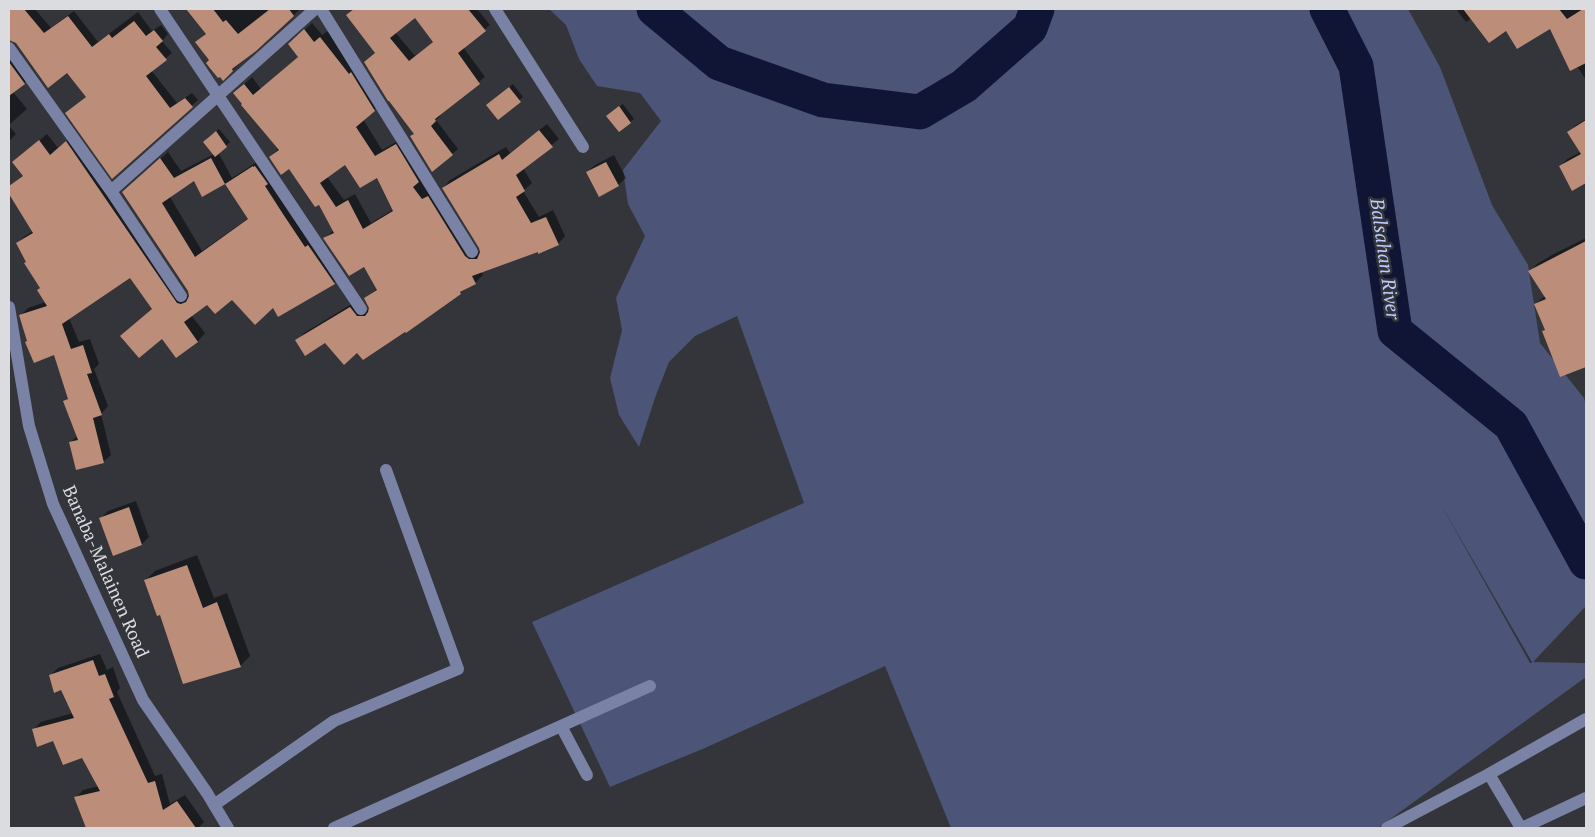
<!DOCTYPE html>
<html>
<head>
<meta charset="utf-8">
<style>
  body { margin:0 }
  #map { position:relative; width:1595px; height:837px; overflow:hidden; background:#33353a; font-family:"PT Serif",serif }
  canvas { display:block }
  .frame { position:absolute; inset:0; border:10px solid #dbdcdf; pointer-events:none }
</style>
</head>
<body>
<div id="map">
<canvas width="1595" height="837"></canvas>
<div class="frame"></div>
</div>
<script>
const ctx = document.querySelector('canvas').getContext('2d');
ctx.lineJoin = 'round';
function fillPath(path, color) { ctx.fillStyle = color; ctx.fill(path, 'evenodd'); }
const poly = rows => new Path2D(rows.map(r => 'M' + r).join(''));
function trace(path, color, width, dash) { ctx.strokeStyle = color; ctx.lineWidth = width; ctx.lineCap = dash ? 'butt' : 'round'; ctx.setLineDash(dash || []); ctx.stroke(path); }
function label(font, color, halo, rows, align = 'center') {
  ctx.font = font + ' "PT Serif",serif'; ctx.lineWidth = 5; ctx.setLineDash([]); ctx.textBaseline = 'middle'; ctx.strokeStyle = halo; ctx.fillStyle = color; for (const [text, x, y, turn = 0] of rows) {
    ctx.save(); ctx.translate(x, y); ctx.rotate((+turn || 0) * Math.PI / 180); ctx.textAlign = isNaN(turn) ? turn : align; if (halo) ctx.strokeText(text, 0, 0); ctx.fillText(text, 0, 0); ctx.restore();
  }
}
fillPath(poly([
  [549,9,1408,9,1440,67,1492,205,1528,265,1540,343,1584,398,1586,406,1586,606,1533,662,1586,663,1586,677,1378,828,951,828,885,666,705,748,610,787,532,622,804,503,737,316,695,336,669,362,656,395,639,447,619,415,610,378,622,330,616,298,645,236,628,204,623,170,661,121,640,93,597,86,579,59,566,25],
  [1440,503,1532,662,1532,663,1530,663]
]), '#4c5477');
fillPath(poly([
  [11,9,35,9,51,28,74,11,98,42,138,12,152,31,161,25,168,34,162,41,172,53,151,70,177,103,192,93,198,100,113,177,67,113,87,96,67,72,12,39,9,39,9,10],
  [196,9,299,9,299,10,223,79,197,42,207,33,192,14],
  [354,9,477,9,490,25,463,47,485,77,440,113,441,115,436,120,458,149,432,170,376,52,347,15],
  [415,17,434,41,415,56,395,32],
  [1456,9,1586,9,1586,80,1551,27,1507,29,1472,18,1466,22],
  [312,23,322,35,328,31,382,103,363,119,382,150,403,138,476,253,481,252,480,248,443,188,450,180,506,147,510,153,547,124,559,139,523,168,532,183,523,191,539,217,553,210,565,236,558,244,481,272,483,275,475,283,460,293,358,351,325,341,297,341,304,333,358,300,365,310,370,310,370,308,365,298,378,288,365,266,325,238,334,230,319,203,289,168,270,157,279,148,242,86,252,77,261,89,299,56,297,37],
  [346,163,377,176,394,209,371,223,355,194,344,200,327,177],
  [9,48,30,78,13,92,27,109,9,125],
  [513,84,523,97,498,118,491,102],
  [623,104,634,119,619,131,611,113],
  [1586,119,1586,181,1572,189,1560,167,1567,159,1581,152,1569,132,1576,125],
  [9,126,16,134,9,141],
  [219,129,230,142,218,152,232,178,260,160,341,276,334,283,273,306,232,299,207,303,191,315,205,333,198,341,176,356,153,308,130,276,69,318,79,342,90,339,99,364,94,369,108,406,101,414,111,455,103,462,71,442,77,436,65,401,69,397,54,353,28,341,21,315,28,308,46,302,38,290,41,287,17,243,25,236,33,231,9,192,9,187,24,175,14,162,47,134,58,148,74,135,185,296,191,297,189,291,131,185,168,152,181,171,214,154,207,138],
  [194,179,203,195,225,183,249,218,202,251,170,197],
  [614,155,626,178,618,185,587,172,595,165],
  [1586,238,1586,366,1561,376,1543,331,1546,329,1535,304,1545,296,1530,271,1537,264,1552,255],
  [136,501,149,537,142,544,113,554,100,519,108,511],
  [197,555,214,598,227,593,250,656,240,666,161,613,145,581,155,571],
  [100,654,107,670,113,667,120,688,117,692,155,776,162,774,170,804,185,795,204,822,198,828,87,828,76,798,83,790,99,786,82,756,54,739,33,730,41,722,73,713,61,689,50,676,58,668]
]), '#0007');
trace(poly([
  [654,9,719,63,823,100,920,112,964,86,1030,28,1037,9],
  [1327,9,1356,66,1395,331,1511,425,1586,562]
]), '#101535', 35);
fillPath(poly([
  [9,9,24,9,44,33,68,16,92,47,109,34,112,38,134,21,146,36,154,30,163,41,156,47,167,60,146,76,170,108,185,98,193,107,112,179,65,113,86,97,67,73,48,88,16,43,9,40],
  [186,9,213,9,223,22,226,20,238,34,270,9,289,9,294,16,256,51,232,69,233,71,223,81,220,77,218,78,209,67,206,63,209,60,195,42,206,34],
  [354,9,468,9,486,31,458,53,480,84,435,119,436,121,431,126,453,155,432,172,410,136,414,134,389,101,388,101,364,62,375,53,346,15],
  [415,18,433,42,409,61,390,38],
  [1463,9,1559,9,1567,19,1583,9,1586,9,1586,63,1570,71,1550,29,1517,49,1506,31,1489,43],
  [304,29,314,42,320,37,349,74,351,72,375,111,356,127,375,156,396,144,419,182,413,187,422,199,428,196,465,256,469,259,477,259,480,252,479,248,442,188,499,154,502,160,539,130,553,147,516,175,525,191,516,197,531,223,546,217,559,245,538,254,538,252,472,276,476,284,460,292,461,294,406,333,405,332,363,360,357,353,344,365,325,343,305,356,295,340,350,307,357,316,365,316,368,312,369,308,364,298,377,290,364,267,349,276,323,238,334,233,319,205,315,207,289,169,281,175,269,157,279,150,241,105,242,104,233,93,244,84,253,95,298,57,288,44],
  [345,165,360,188,377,178,393,211,363,229,348,200,336,207,320,183],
  [9,62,25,84,9,96],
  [509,87,521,102,498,120,486,105],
  [619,106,631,123,619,132,606,116],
  [1586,120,1586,183,1572,191,1559,166,1581,154,1567,132],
  [216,131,227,147,215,157,203,142],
  [39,140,50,155,66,141,177,303,181,304,186,302,189,296,188,291,122,192,160,158,174,178,211,158,225,184,253,166,253,167,255,166,268,184,265,186,283,214,305,247,308,245,335,284,278,317,273,308,255,325,232,300,215,314,207,305,184,322,198,342,176,358,162,339,139,358,120,336,152,309,130,278,62,324,71,349,83,345,92,373,87,374,102,415,93,418,104,463,76,470,69,442,78,440,63,401,68,399,54,355,34,363,25,342,27,341,19,315,47,306,37,290,40,288,24,263,26,262,16,243,33,233,9,194,9,186,23,176,12,162],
  [194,181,202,197,225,184,248,219,195,257,162,203],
  [606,162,619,186,599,197,586,172],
  [1586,241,1586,367,1560,377,1542,331,1545,330,1534,304,1546,299,1528,271],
  [129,507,142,545,113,556,99,518],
  [187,565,203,608,217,602,241,667,183,684,160,615,157,616,144,580],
  [93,660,99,676,105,674,114,697,109,699,148,783,155,781,163,810,177,801,196,828,86,828,74,797,100,791,82,758,63,765,53,741,37,747,32,729,74,718,61,690,54,693,49,675]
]), '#bc8e7a');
trace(poly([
  [160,9,361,309],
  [321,9,472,252],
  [495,9,583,147],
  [9,48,111,191,181,296],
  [111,191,315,9],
  [9,307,29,426,53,504,143,700,207,793,228,828],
  [561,726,587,775],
  [1489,774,1521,828],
  [214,805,334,721,458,669,386,470],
  [334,828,650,686],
  [1387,828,1489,774,1586,719],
  [1522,828,1586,798]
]), '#7a83a6', 12);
label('18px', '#dbdcdf', '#33353a', [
  ["Banaba-Malainen Road",105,572,66]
]);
label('italic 19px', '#bdcbfe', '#33353a', [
  ["Balsahan River",1384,259,82]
]);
</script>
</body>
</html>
